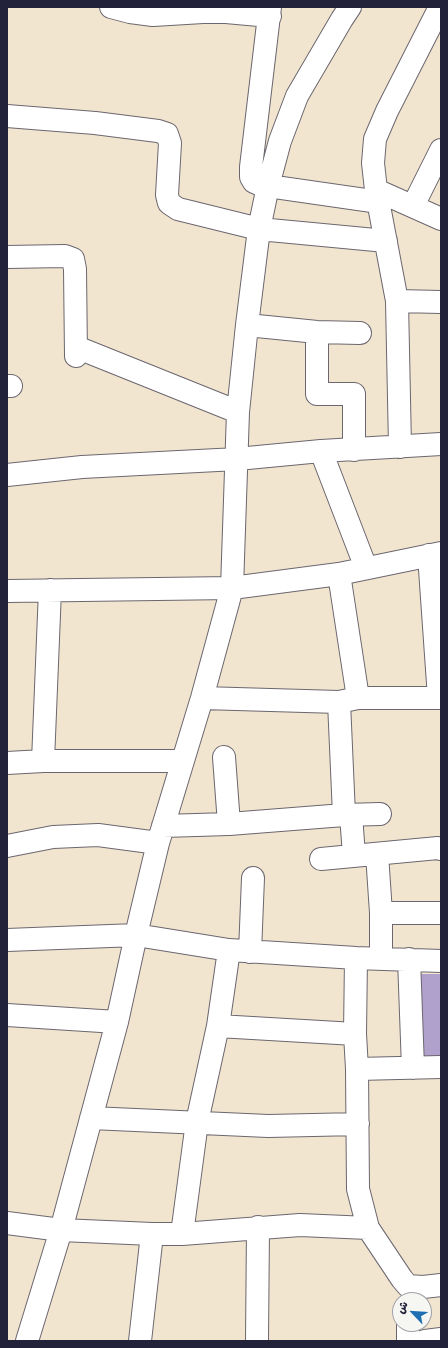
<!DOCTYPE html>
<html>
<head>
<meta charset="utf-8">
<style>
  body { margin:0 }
  #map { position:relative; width:448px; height:1348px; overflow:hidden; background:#f2e5cf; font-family:"Patrick Hand","Playpen Sans Arabic",sans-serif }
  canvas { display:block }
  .frame { position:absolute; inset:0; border:8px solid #22223b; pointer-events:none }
  .north { position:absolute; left:392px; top:1292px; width:40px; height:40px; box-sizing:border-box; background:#f6f6f2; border:1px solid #a1a1a9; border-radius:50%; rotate:295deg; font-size:11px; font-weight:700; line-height:16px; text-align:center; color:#22223b }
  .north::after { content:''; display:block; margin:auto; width:14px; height:18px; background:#1f6fb2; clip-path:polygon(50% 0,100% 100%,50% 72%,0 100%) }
</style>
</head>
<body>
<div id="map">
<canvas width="448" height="1348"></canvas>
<div class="frame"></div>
<div class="north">ش</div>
</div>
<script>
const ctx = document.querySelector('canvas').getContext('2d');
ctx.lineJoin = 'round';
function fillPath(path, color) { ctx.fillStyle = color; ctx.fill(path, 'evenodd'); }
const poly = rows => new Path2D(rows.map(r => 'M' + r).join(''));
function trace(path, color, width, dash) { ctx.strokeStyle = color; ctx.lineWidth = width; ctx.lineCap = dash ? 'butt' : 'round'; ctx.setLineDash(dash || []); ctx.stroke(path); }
fillPath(poly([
  [420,974,441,974,441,1057,421,1057]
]), '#b0a1cc');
const minor = poly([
  [111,7,130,12,153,15,203,12,226,12,270,16],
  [270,7,251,167,251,177,254,182,261,185,379,202],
  [7,116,95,123,158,131,167,134,170,143,167,195,169,203,178,209,259,229,386,241],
  [376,190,441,219],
  [413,206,441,150],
  [7,257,65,256,73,259,75,269,76,356],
  [397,301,441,302],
  [247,325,317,332,360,333],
  [317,332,317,394,354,394,354,450],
  [76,347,238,412],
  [7,386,11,386],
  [400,447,397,301,376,190,373,163,375,139,387,111,440,7],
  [321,451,366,568],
  [7,475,82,467,237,459,321,451,441,444],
  [429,555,439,698],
  [339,574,358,698],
  [7,591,232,588,339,574,441,553],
  [202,698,339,702,358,698,441,698],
  [339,702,344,815],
  [224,757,229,824],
  [43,761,50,590],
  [7,763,43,761,182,761],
  [351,815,354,855],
  [163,826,229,824,344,815,380,814],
  [7,846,53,837,98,835,158,843],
  [377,854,381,913,381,958],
  [321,859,438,848,441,849],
  [381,913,441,913],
  [7,940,136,935,229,950,356,958,441,961],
  [250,952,253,878],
  [356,958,355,1034,357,1069,358,1189,368,1228],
  [409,959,413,1068],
  [7,1015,117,1022],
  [218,1026,355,1034],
  [357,1069,441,1067],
  [91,1118,268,1126,358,1124],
  [7,1223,61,1230,152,1234,182,1234,300,1225,368,1228,402,1279,408,1286,423,1287,441,1285],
  [182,1234,197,1122,218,1026,229,950],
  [27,1341,61,1230,117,1022,136,935,158,843,202,698,232,588,238,412,247,325,259,229,268,186,280,141,297,96,342,19,350,7],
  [140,1341,152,1234],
  [257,1341,258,1227],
  [408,1341,408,1324],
  [425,1341,441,1339]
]);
trace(minor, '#6b666f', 24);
trace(minor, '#fff', 22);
</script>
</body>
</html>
